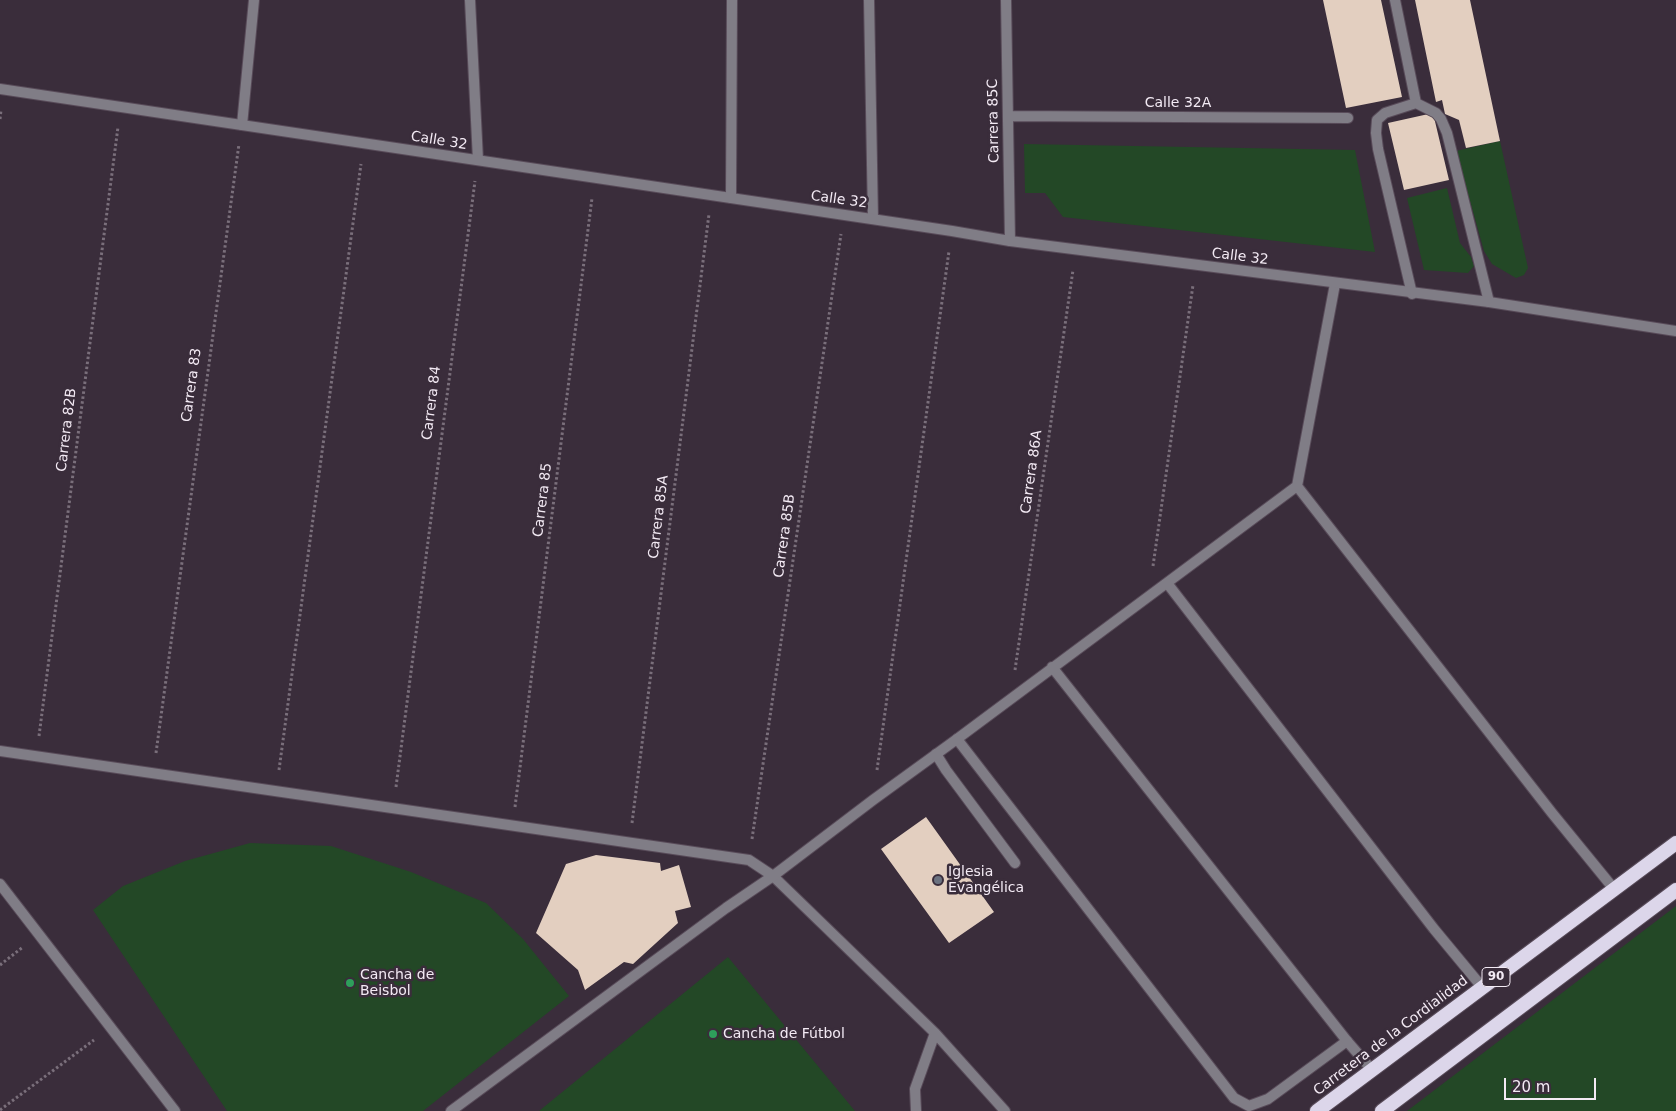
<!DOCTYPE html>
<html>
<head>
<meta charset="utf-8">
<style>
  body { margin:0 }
  #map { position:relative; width:1676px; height:1111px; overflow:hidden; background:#3a2d3b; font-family:"DejaVu Sans",sans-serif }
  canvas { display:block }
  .scale { position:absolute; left:1504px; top:1078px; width:92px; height:22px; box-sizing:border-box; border:2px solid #f3eaf4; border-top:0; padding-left:6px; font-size:15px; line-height:18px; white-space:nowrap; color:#f3eaf4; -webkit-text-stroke:4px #3a2d3b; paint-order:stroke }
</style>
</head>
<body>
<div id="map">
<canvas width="1676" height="1111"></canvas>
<div class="scale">20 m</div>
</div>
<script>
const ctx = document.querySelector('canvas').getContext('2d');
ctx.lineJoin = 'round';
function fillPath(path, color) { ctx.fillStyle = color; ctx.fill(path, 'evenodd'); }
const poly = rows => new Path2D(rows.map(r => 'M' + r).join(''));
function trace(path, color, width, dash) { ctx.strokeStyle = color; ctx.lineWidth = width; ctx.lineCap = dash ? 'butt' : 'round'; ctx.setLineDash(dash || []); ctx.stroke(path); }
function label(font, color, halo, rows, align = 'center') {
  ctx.font = font + ' "DejaVu Sans",sans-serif'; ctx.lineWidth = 5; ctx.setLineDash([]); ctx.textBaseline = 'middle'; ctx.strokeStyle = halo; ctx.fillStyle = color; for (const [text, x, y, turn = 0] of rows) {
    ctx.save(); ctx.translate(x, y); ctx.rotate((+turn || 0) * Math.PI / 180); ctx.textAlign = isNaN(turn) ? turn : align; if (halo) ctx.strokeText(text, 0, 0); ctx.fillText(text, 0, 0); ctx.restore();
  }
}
fillPath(poly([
  [1500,141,1528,268,1524,275,1516,278,1492,264,1484,251,1456,151],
  [1024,144,1355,150,1375,252,1063,217,1045,193,1025,193],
  [1447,188,1460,243,1471,257,1474,266,1468,273,1424,270,1407,198],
  [250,843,331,846,411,872,486,903,523,939,569,996,423,1111,227,1111,93,910,123,886,185,861],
  [1676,906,1676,1111,1407,1111],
  [728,957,855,1111,539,1111]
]), '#234826');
fillPath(poly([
  [1323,0,1381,0,1402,97,1346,108],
  [1415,0,1470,0,1500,141,1466,148,1459,120,1445,114,1442,100,1436,102],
  [1433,113,1449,180,1404,190,1388,123],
  [926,817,994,912,949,943,881,849],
  [596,855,660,863,661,871,679,865,691,907,675,911,678,923,633,964,624,962,585,990,578,970,536,933,566,864]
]), '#e3cfc0');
const service = poly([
  [1395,0,1416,103],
  [1412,294,1378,149,1376,133,1377,120,1385,113,1416,103,1436,113,1441,119,1447,133,1489,302],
  [957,739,1234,1098,1249,1106,1268,1099,1347,1041],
  [936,754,946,770,1015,863],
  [773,876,935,1033,1005,1111],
  [916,1111,915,1089,935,1033]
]);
const minor = poly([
  [470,0,478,160],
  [869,0,873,219],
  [1006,0,1010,241],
  [1008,116,1348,118],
  [242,125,254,0],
  [731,198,732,0],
  [1297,486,1552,813,1614,889],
  [1167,583,1434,929,1482,987],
  [1052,667,1347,1041,1372,1070],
  [0,751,749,860,773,876],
  [0,884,175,1111],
  [451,1111,726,908,773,876,873,800,957,739,1297,486,1335,284]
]);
const tertiary = poly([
  [0,89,952,231,1010,241,1489,302,1676,331]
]);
const trunk = poly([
  [1317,1111,1676,843],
  [1382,1111,1676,890]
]);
trace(service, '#584b59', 12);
trace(minor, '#584b59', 12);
trace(tertiary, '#584b59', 12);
trace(trunk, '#584b59', 16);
trace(poly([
  [0,119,1,110],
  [1153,566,1193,285],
  [1015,670,1073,270],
  [39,736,118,127],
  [156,753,239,144],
  [279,770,361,164],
  [877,770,949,251],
  [396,787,475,181],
  [515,807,592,198],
  [632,823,709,214],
  [752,839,841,234],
  [0,965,23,947],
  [0,1110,94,1040]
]), '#7a6f7b', 3, [2.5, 2.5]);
trace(service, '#807d86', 10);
trace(minor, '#807d86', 10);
trace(tertiary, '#807d86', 10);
trace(trunk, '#dcd6ea', 14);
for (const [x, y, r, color] of [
  [938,880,5,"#6b7280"],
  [350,983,5,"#2e9e5b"],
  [713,1034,5,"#2e9e5b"]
]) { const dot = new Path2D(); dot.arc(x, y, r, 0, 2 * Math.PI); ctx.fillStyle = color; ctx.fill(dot); trace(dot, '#3a2d3b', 2); }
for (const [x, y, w] of [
  [1496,977,28]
]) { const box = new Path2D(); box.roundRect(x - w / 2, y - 9.5, w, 19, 4); ctx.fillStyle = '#3a2d3b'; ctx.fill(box); trace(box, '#f3eaf4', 1); }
label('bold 12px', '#f3eaf4', null, [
  ["90",1496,977]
]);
label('14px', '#f3eaf4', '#3a2d3b', [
  ["Calle 32A",1178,103],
  ["Carrera 85C",994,121,-91],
  ["Calle 32",439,141,9],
  ["Calle 32",839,200,8],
  ["Calle 32",1240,257,7],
  ["Carrera 83",192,385,-82],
  ["Carrera 84",432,403,-83],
  ["Carrera 82B",67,430,-83],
  ["Carrera 86A",1032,472,-82],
  ["Carrera 85",543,500,-83],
  ["Carrera 85A",659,517,-83],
  ["Carrera 85B",785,536,-82],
  ["Carretera de la Cordialidad",1391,1036,-37]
]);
label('14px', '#f3eaf4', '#3a2d3b', [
  ["Iglesia",948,872],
  ["Evangélica",948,888],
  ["Cancha de",360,975],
  ["Beisbol",360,991],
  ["Cancha de Fútbol",723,1034]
], 'left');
</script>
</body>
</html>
